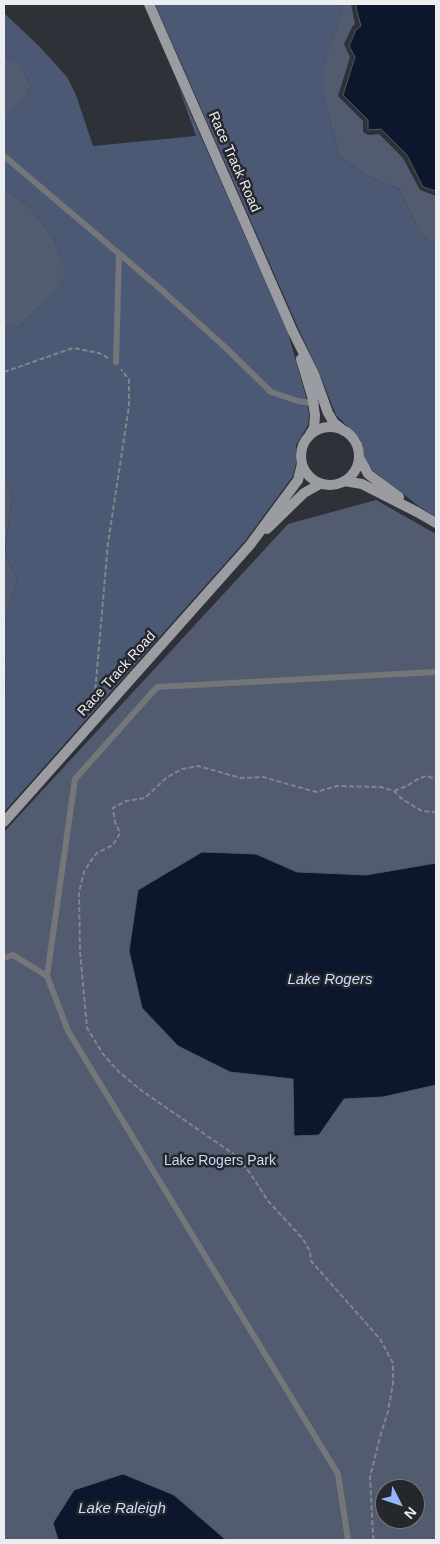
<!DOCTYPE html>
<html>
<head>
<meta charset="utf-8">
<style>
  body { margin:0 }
  #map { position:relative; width:440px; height:1544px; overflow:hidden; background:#2e3137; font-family:Helvetica,sans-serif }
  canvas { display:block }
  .frame { position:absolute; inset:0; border:5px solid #ebedf1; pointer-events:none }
  .north { position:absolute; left:375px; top:1479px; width:50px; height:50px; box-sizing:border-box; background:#25272d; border:1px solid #74767b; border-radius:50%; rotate:131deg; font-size:14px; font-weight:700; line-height:20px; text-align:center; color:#ebedf1 }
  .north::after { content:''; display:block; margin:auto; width:18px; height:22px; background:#95b6fd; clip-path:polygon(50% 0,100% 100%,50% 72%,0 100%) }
</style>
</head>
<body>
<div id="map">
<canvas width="440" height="1544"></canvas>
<div class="frame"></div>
<div class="north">N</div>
</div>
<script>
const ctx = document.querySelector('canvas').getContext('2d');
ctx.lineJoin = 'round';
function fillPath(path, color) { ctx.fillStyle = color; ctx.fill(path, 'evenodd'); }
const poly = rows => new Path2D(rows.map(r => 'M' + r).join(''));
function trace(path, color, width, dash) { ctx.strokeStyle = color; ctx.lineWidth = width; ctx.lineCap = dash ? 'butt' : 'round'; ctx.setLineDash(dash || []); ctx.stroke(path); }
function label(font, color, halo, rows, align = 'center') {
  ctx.font = font + ' Helvetica,sans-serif'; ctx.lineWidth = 5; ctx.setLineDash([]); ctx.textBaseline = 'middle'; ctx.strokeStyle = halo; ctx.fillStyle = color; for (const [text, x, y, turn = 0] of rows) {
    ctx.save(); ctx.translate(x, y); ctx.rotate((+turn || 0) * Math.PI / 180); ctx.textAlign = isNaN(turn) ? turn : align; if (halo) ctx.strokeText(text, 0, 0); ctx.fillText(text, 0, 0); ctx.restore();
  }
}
fillPath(poly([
  [344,4,351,4,355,24,352,27,344,44,350,57,338,96,363,121,363,131,364,133,369,135,379,134,403,158,420,190,436,196,436,245,421,235,399,189,367,176,340,157,324,99,324,63],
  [4,56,20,63,31,87,22,102,6,117,4,116],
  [4,188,29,206,53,237,67,274,56,291,18,327,4,325],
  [4,480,12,492,5,554,17,579,5,620,4,654,7,670,4,704],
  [376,500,436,534,436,1540,4,1540,4,832,288,524],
  [385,1489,415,1489,415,1519,385,1519]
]), '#525b6f');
fillPath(poly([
  [155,4,344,4,324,63,324,99,340,157,367,176,399,189,421,235,436,245,436,517,420,507,372,470,366,462,360,439,336,415,319,372,299,330],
  [4,13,40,47,67,77,76,95,93,146,196,136,178,85,288,333,306,397,309,415,308,425,296,445,296,463,293,476,245,541,4,812,4,704,7,670,4,654,5,620,17,579,5,554,12,492,4,480,4,325,18,327,56,291,67,274,53,237,29,206,4,188,4,116,6,117,22,102,31,87,20,63,4,56]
]), '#4c5974');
const water = poly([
  [356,4,436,4,436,191,423,187,407,155,381,129,368,130,368,120,343,95,355,57,349,46,356,30,361,26,356,8,356,4],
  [202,852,256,854,297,872,366,875,436,863,436,1085,383,1097,344,1099,319,1135,294,1136,293,1079,230,1072,178,1046,142,1008,129,951,138,890,202,852],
  [123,1474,174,1495,226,1540,58,1540,53,1523,74,1490,123,1474]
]);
fillPath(water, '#0c162d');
trace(water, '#4f5668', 1);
trace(poly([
  [4,372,73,348,99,353,108,358],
  [94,704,108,543,129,406,129,380,121,369],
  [394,791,407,786,416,780,426,776,436,779],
  [374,1540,373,1536,370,1477,380,1437,388,1411,393,1384,393,1363,380,1339,311,1261,310,1251,303,1239,268,1201,250,1173,235,1155,142,1091,119,1072,103,1054,87,1028,80,952,79,892,84,872,90,862,97,853,113,845,120,833,115,822,113,808,126,801,145,798,166,778,182,769,198,766,241,778,263,777,316,792,337,786,381,787,394,791,402,799,422,811,436,812]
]), '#83858b', 2, [5, 2.5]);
trace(poly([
  [4,156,156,285,226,348,271,392,298,401,316,404],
  [116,362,119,254],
  [4,958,13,955,47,976],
  [348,1540,338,1474,68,1031,47,976,75,779,157,687,436,672]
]), '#747679', 6);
trace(poly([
  [149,4,293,332,314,374,328,413,334,423,344,431],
  [301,359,312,396,315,415,314,428,310,434],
  '301 456a29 29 0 1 1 58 0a29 29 0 1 1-58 0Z',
  [359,457,368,474,399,497],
  [344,481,362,484,417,512,436,523],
  [267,529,304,493,320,484],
  [4,822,250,545,298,480,302,464]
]), '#9a9ca1', 10);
label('14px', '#ebedf1', '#25272d', [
  ["Race Track Road",234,162,66],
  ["Race Track Road",117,674,-48]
]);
label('14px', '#c9d9f8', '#25272d', [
  ["Lake Rogers Park",220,1161]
]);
label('italic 15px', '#cedefd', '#25272d', [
  ["Lake Rogers",330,980],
  ["Lake Raleigh",122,1509]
]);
</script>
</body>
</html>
